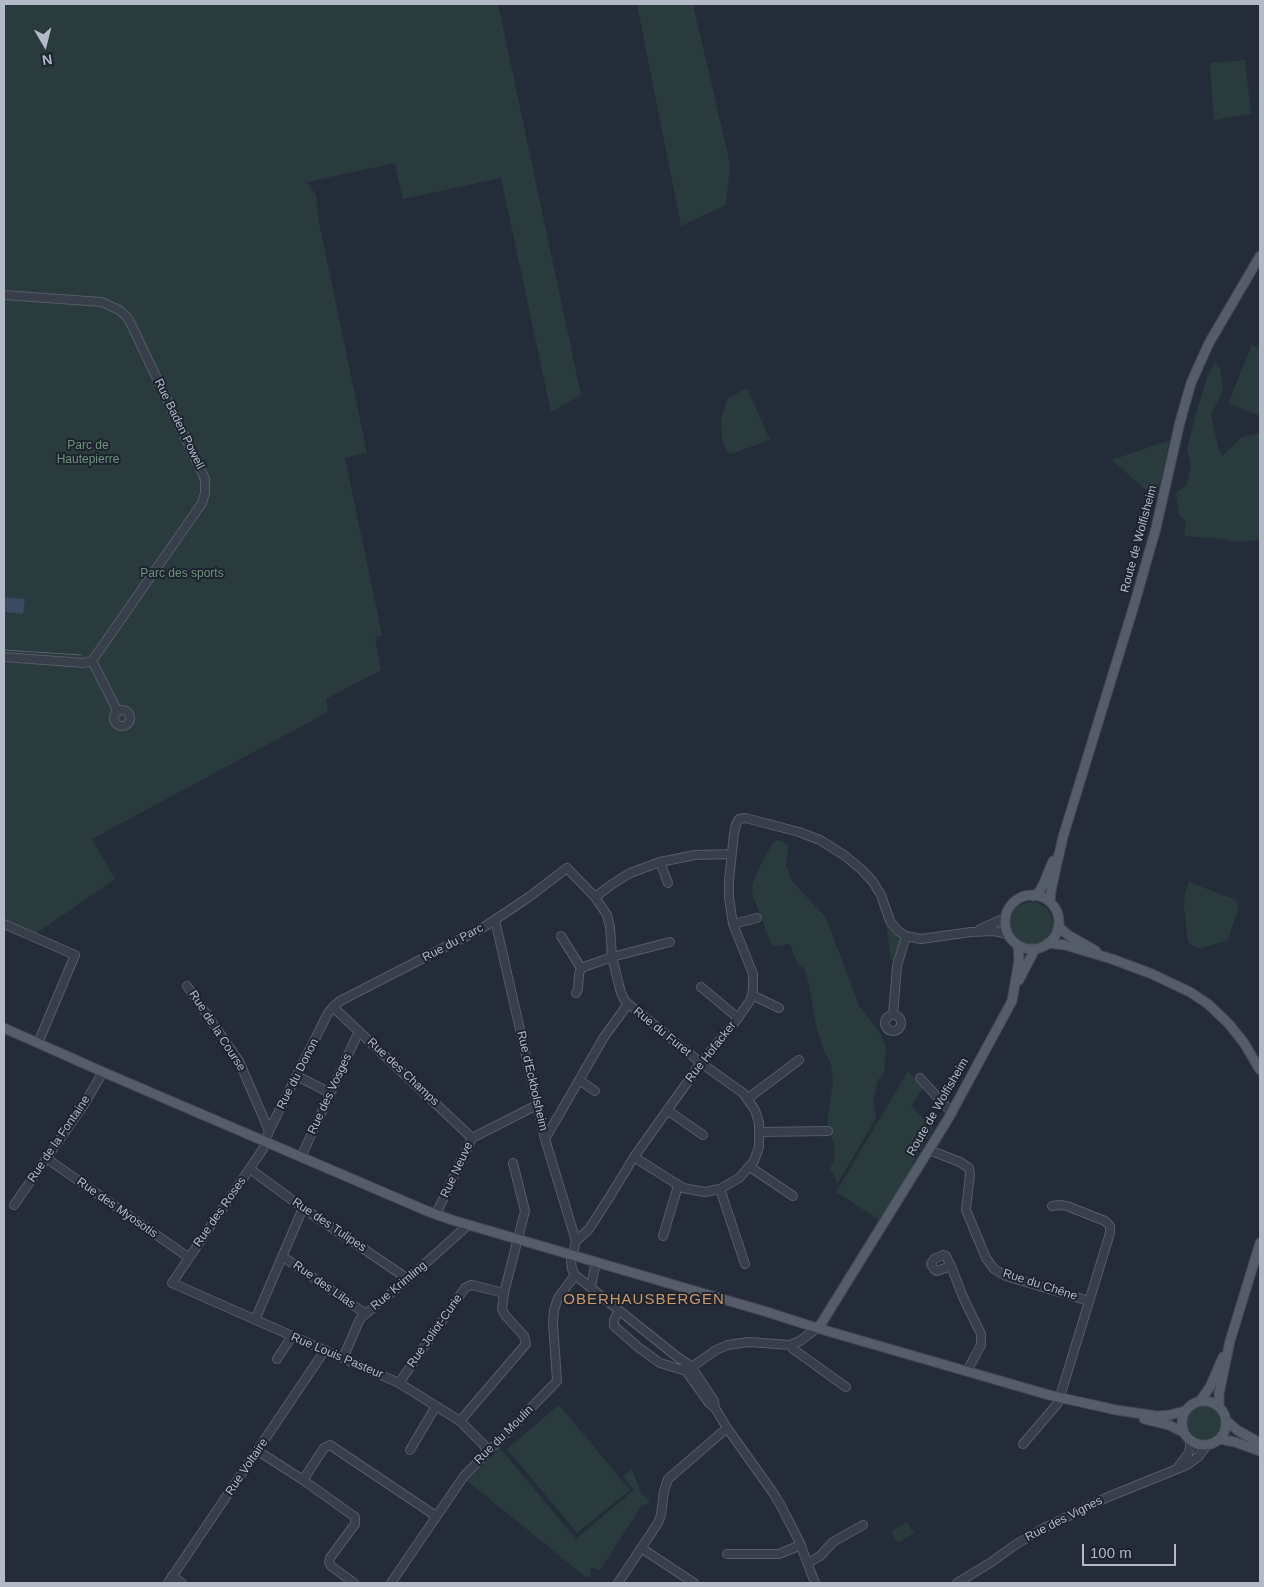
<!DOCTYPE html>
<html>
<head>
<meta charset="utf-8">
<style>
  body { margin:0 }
  #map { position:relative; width:1264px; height:1587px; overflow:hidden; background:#252c39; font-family:Helvetica,sans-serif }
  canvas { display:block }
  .frame { position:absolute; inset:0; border:5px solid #b3b9c6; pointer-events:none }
  .north { position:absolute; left:20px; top:20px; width:50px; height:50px; -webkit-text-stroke:4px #1d232f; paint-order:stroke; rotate:172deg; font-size:14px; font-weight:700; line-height:20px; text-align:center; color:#b3b9c6 }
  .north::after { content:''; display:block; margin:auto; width:18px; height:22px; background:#b3b9c6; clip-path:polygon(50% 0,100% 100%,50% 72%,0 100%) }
  .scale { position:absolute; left:1082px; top:1544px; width:94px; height:22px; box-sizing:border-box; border:2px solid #b3b9c6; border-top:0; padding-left:6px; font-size:15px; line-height:18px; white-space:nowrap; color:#b3b9c6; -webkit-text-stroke:4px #1d232f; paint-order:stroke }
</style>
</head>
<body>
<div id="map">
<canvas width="1264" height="1587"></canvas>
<div class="frame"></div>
<div class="north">N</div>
<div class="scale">100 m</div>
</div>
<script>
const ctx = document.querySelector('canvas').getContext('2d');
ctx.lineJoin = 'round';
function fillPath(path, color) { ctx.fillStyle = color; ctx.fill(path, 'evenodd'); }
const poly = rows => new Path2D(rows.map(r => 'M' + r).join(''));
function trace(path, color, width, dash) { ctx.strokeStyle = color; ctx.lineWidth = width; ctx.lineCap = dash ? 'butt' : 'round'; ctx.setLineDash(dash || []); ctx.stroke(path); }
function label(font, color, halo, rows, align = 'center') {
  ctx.font = font + ' Helvetica,sans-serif'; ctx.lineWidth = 4; ctx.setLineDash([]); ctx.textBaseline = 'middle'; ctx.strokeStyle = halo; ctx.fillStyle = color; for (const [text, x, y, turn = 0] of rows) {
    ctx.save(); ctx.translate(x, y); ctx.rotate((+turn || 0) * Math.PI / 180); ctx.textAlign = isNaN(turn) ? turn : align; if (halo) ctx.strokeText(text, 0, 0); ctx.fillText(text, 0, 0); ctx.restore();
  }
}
fillPath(poly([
  [4,4,498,4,581,395,551,412,501,178,403,199,395,163,307,182,316,195,319,222,367,453,345,458,382,635,375,637,381,670,326,699,328,712,92,839,115,879,37,933,4,920],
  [637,4,693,4,730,164,726,205,681,226],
  [1245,60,1251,114,1214,120,1210,66,1212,63],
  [1252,345,1260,348,1260,416,1228,403],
  [1215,362,1220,368,1223,390,1211,415,1218,448,1222,456,1242,437,1260,433,1260,540,1235,542,1227,541,1226,539,1184,536,1186,522,1179,515,1176,493,1187,485,1191,466,1187,449,1197,410,1208,375],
  [747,388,770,440,731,454,727,452,722,440,721,419,727,399],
  [1170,440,1156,499,1112,460],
  [779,840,788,845,786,866,792,881,826,918,859,1006,880,1033,886,1047,884,1073,878,1080,873,1100,876,1118,838,1183,830,1169,835,1157,834,1145,828,1129,828,1116,833,1083,831,1062,825,1054,817,1030,809,984,804,968,798,965,791,946,788,944,781,946,772,946,753,896,752,888,753,882,764,858,773,843,776,841],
  [1189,882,1236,900,1238,909,1228,940,1199,949,1188,942,1184,907,1185,893],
  '1009 924a22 22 0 1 1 44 0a22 22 0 1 1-44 0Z',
  [886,924,901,941,895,962,891,960],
  [908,1071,923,1088,911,1106,934,1128,912,1163,916,1165,881,1221,836,1192],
  [559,1405,630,1490,577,1533,507,1449],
  '1186 1424a18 18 0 1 1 36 0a18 18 0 1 1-36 0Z',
  [500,1448,576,1539,634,1490,623,1476,632,1469,641,1493,650,1501,648,1504,642,1505,600,1570,594,1568,590,1569,591,1574,587,1578,467,1481],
  [907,1522,914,1533,898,1543,891,1532]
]), '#293b3d');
fillPath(poly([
  [4,597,25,599,23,614,4,612]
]), '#3b4961');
const minor = poly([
  [4,295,102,302,119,310,125,315,129,320,205,479,205,493,202,503,92,661,84,663,4,657],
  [92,661,118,712],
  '114 718a8 8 0 1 1 16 0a8 8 0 1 1-16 0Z',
  [660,862,668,883],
  [595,897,611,885,630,873,660,862,695,855,732,854],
  [495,920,545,1139,576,1241],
  [4,924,75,955,38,1043],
  [733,924,757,918],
  [980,929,1005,918],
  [561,936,581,968],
  [187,986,239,1061,269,1131],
  [701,987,738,1018],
  [576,993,578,989,579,974,581,968,612,957,670,942],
  [752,995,779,1008],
  [333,1007,472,1138],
  '885 1023a8 8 0 1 1 16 0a8 8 0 1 1-16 0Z',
  [893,1015,897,966,906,936],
  [297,1076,330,1093],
  [920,1078,952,1113],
  [579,1080,595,1091],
  [747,1099,799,1060],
  [667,1110,703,1135],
  [760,1132,828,1131],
  [545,1139,604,1037,628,1004],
  [929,1150,960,1162,969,1168,970,1174,966,1210,986,1258,994,1269,1006,1276,1089,1301],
  [301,1157,359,1031],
  [46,1158,188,1257],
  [750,1167,793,1196],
  [250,1169,303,1208,408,1279],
  [720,1189,745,1264],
  [14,1205,83,1106,103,1072],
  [436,1214,472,1138,537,1105],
  [663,1236,678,1186],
  [282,1256,366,1314],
  [951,1266,937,1271,934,1269,931,1264,934,1259,943,1255,946,1256,951,1266,963,1297,981,1334,981,1345,967,1371],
  [591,1286,596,1262],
  [619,1310,614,1320,614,1326,638,1347,660,1363,686,1371,716,1350,728,1345,748,1342,790,1345,800,1341,817,1328],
  [255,1320,303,1208],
  [790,1345,793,1349,846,1387],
  [343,1358,359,1321,362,1317,408,1279,468,1225],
  [277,1359,292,1336],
  [684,1368,709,1403,715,1408],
  [399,1383,465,1288,471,1285,476,1286,504,1293],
  [460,1421,526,1344,524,1336,505,1315,502,1309,504,1293,525,1211,513,1163],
  [1023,1444,1058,1403,1110,1233,1110,1226,1105,1221,1067,1206,1059,1205,1052,1206],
  [410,1450,436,1406],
  [258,1451,303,1480,355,1517,355,1524,330,1558,329,1562,331,1566,354,1583],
  [486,1451,484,1445,460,1421,399,1383,172,1283,263,1149,269,1131,328,1013,333,1007,340,1001,484,927,529,897,567,868,595,897,607,915,610,927,612,957,621,993,625,1001,701,1063,743,1093,755,1110,759,1123,759,1147,754,1161,739,1178,720,1189,705,1192,683,1188,634,1157],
  [1178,1467,1188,1454,1190,1448,1190,1440],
  [303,1480,324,1448,330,1445,436,1516],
  [641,1548,694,1583],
  [727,1554,779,1554,801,1545],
  [808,1563,820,1556,833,1542,863,1525],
  [172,1576,182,1583],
  [168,1583,325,1350],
  [391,1583,464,1476,485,1455,486,1451,494,1446,557,1381,553,1323,554,1310,558,1298,575,1275],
  [618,1583,658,1523,661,1515,664,1491,668,1479,727,1428],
  [815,1583,799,1541,781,1506,774,1494,727,1428,715,1408,714,1401,691,1366,676,1356,575,1275,572,1269,571,1261,576,1241,589,1229,609,1198,634,1157,701,1063,738,1018,751,999,753,989,753,974,733,924,729,898,729,880,734,834,736,824,739,819,745,818,757,821,799,832,820,840,844,855,862,870,873,882,881,895,890,921,898,931,906,936,921,939,971,932,994,931,1008,934],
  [957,1583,990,1563,1015,1545,1044,1528,1108,1497,1187,1465,1198,1457,1207,1445]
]);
const major = poly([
  '1005 922a27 27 0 1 1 54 0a27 27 0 1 1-54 0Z',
  [1034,896,1039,892,1043,885,1053,861],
  [1050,902,1051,890,1063,837,1135,602,1156,528,1180,422,1191,383,1209,343,1260,256],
  [1058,926,1068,935,1096,951],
  [1048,943,1065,945,1112,959,1152,974,1190,992,1208,1004,1229,1024,1244,1043,1260,1070],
  [1019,980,1035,949],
  [4,1028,103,1072,427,1211,452,1220,767,1312,817,1328,1049,1395,1116,1410,1157,1416,1170,1415,1185,1411],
  [817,1328,821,1324,948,1119,1012,1001,1019,960,1018,945],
  [1201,1400,1210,1387,1223,1357],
  '1182 1423a22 22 0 1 1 44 0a22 22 0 1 1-44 0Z',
  [1219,1406,1219,1394,1230,1341,1260,1243],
  [1144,1419,1169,1425,1183,1432],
  [1227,1421,1237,1430,1260,1443],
  [1220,1439,1235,1442,1260,1451]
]);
trace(minor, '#565c68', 10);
trace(major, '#414753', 11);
trace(minor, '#383e4a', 8);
trace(major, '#565d6a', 9);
trace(poly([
  [4,650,81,655]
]), '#5a6271', 1);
label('12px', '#b3b9c6', '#1d232f', [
  ["Rue Baden Powell",179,424,64],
  ["Route de Wolfisheim",1139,539,-75],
  ["Rue du Parc",453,943,-28],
  ["Rue de la Course",217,1031,57],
  ["Rue du Furet",662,1032,39],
  ["Rue Hofacker",711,1052,-52],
  ["Rue des Champs",403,1072,43],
  ["Rue du Donon",298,1074,-63],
  ["Rue d'Eckbolsheim",532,1081,77],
  ["Rue des Vosges",330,1094,-65],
  ["Route de Wolfisheim",938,1107,-60],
  ["Rue de la Fontaine",59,1139,-56],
  ["Rue Neuve",457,1170,-65],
  ["Rue des Myosotis",117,1208,35],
  ["Rue des Roses",220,1212,-55],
  ["Rue des Tulipes",329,1225,34],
  ["Rue des Lilas",324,1285,35],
  ["Rue du Chêne",1040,1285,18],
  ["Rue Krimling",399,1286,-40],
  ["Rue Joliot-Curie",435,1331,-55],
  ["Rue Louis Pasteur",337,1356,23],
  ["Rue du Moulin",504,1435,-45],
  ["Rue Voltaire",247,1467,-56],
  ["Rue des Vignes",1064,1519,-27]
]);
label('12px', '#6d9478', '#1d232f', [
  ["Parc de",88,446],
  ["Hautepierre",88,460],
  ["Parc des sports",182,574]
]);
ctx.letterSpacing = '1px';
label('15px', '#cb9969', '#1d232f', [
  ["OBERHAUSBERGEN",644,1300]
]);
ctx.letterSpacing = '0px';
</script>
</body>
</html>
